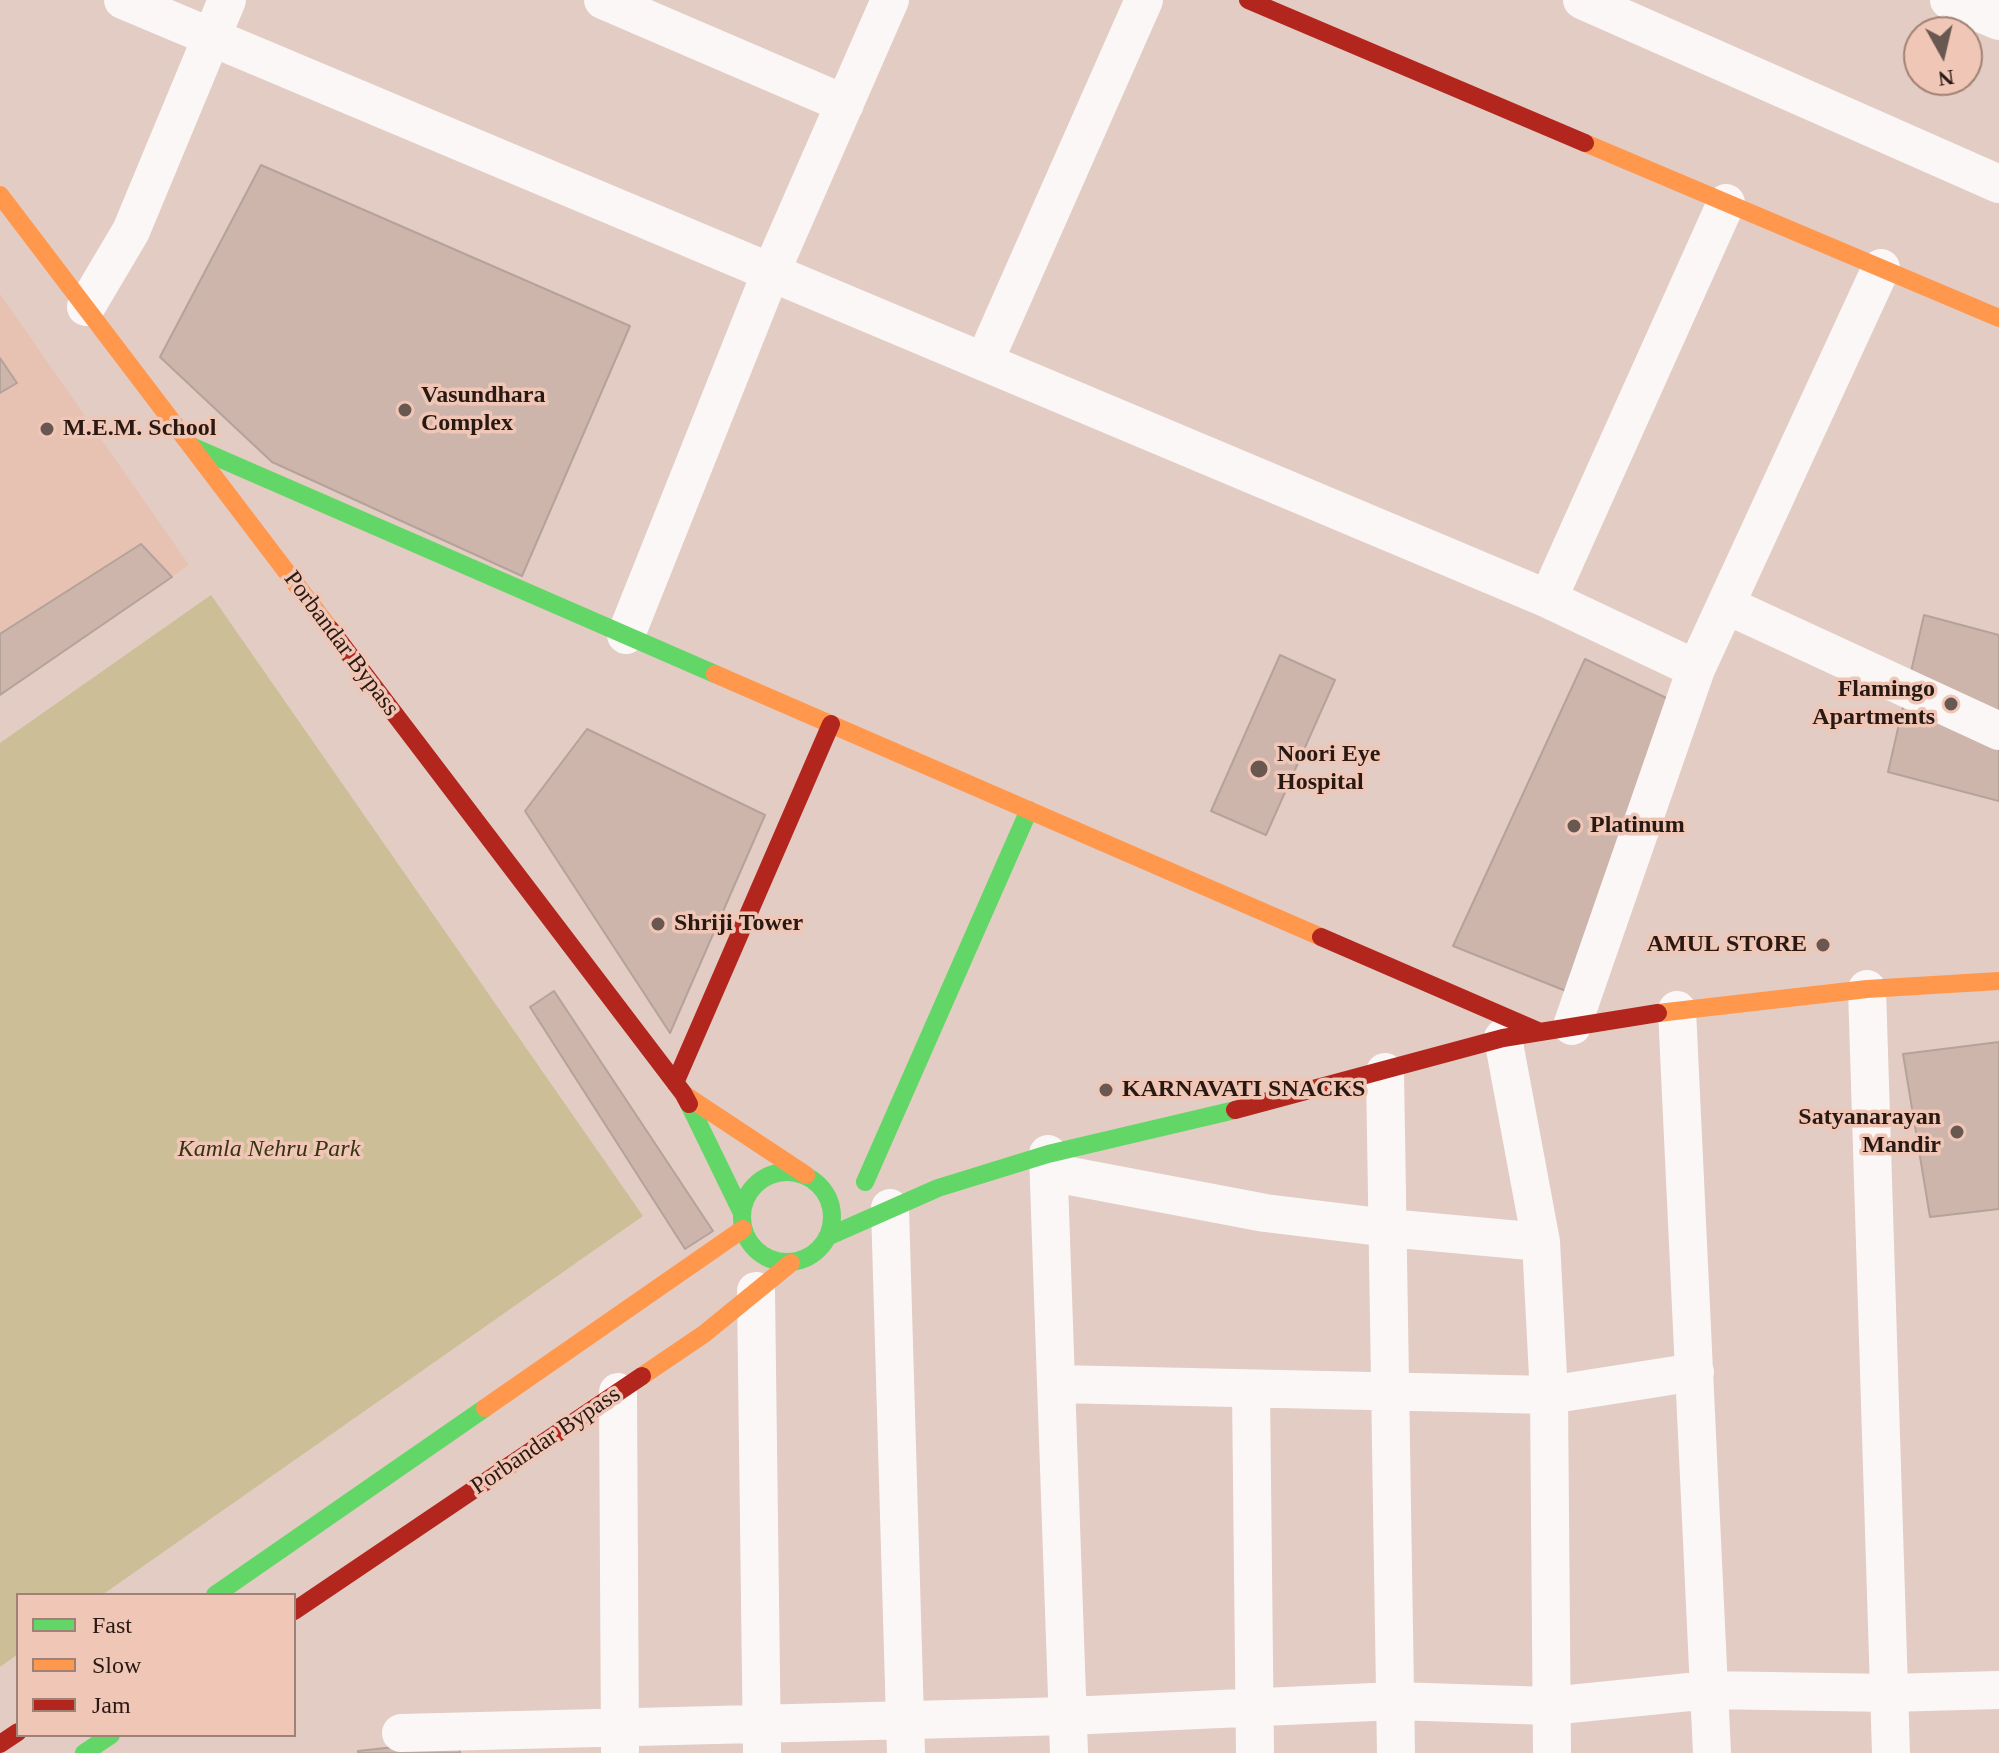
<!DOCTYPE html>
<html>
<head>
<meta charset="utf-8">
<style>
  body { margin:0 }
  #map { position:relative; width:1999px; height:1753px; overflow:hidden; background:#e3ccc3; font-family:"Times New Roman",serif }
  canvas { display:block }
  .legend { position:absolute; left:16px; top:1593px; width:280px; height:144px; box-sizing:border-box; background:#f0c6b6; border:2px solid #a08175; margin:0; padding:10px 14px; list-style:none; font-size:24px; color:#281913 }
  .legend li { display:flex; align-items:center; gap:16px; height:40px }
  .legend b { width:40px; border:2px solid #a08175 }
  .north { position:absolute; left:1903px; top:16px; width:80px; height:80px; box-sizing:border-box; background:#f0c6b6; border:2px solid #a08175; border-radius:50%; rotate:172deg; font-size:22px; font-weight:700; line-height:32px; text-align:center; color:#281913 }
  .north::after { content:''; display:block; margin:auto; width:28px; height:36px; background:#695851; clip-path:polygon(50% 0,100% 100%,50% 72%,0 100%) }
</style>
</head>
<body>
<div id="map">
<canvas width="1999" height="1753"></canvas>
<ul class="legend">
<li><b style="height:10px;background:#63d668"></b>Fast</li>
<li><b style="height:10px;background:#ff974d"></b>Slow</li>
<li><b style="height:10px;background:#b3261e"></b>Jam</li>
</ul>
<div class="north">N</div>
</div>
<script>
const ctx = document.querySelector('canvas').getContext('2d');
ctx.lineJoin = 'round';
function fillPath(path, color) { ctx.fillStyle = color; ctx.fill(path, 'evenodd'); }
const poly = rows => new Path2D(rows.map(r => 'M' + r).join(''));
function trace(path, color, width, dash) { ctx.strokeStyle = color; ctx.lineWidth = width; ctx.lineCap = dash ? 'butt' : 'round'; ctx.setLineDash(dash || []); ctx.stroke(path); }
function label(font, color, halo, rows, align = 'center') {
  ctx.font = font + ' "Times New Roman",serif'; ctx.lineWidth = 7; ctx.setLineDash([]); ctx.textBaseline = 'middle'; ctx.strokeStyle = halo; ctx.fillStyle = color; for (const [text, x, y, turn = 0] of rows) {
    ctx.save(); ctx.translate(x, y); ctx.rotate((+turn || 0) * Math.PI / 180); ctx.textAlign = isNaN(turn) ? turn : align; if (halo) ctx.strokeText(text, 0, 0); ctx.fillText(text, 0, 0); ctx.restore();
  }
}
fillPath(poly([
  [0,294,189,565,0,695]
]), '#e7c2b3');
fillPath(poly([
  [211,595,643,1216,102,1595,18,1595,18,1654,0,1667,0,743]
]), '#ccbe97');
const building = poly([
  [261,165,630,326,522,576,272,462,160,357,261,165],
  [0,358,17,383,0,393,0,358],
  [141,544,172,577,0,695,0,634,141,544],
  [1924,615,1999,635,1999,801,1888,772,1924,615],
  [1280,655,1335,680,1266,835,1211,811,1280,655],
  [1585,659,1683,706,1576,995,1453,946,1585,659],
  [587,729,765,815,670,1033,525,811,587,729],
  [554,991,713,1231,685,1249,530,1007,554,991],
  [1999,1042,1999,1209,1930,1217,1903,1054,1999,1042],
  [458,1740,460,1753,358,1753,358,1751,458,1740]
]);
fillPath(building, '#cdb5ac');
trace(building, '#b4a29b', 2);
trace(poly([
  [123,0,1548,599,1696,669],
  [603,0,845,104],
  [1582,0,1999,184],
  [1949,0,1999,21],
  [86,307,131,231,227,0],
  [984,362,1144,0],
  [1548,599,1726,203],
  [1726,605,1999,731],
  [626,635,771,272,890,0],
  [1867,989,1891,1753],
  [1677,1010,1712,1753],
  [1572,1026,1696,669,1881,268],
  [1503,1038,1541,1242,1549,1395,1552,1753],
  [1385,1072,1396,1753],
  [1048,1154,1069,1753],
  [1049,1172,1265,1213,1388,1228,1541,1242],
  [890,1208,906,1753],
  [756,1291,762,1753],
  [1056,1384,1549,1395,1695,1372],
  [1251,1389,1255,1753],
  [618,1392,620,1750],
  [401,1733,1068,1716,1395,1701,1550,1706,1709,1690,1889,1693,1999,1690]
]), '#fbf7f6', 38);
trace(poly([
  [191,446,715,674],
  [689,1104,742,1213],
  '742 1217a45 45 0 1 1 90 0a45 45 0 1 1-90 0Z',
  [865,1182,1029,810],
  [827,1237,938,1188,1048,1154,1235,1110],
  [215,1595,485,1408],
  [84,1753,111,1735]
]), '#63d668', 18);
trace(poly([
  [1585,143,1999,318],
  [0,195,330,629],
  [715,674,1321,937],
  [1658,1013,1867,989,1999,981],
  [685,1095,806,1175],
  [642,1376,704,1334,791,1263],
  [485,1408,743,1229]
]), '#ff974d', 18);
trace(poly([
  [1248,0,1585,143],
  [330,629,683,1093,689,1104],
  [1321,937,1538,1031],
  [675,1083,831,724],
  [1235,1110,1503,1038,1658,1013],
  [294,1611,642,1376],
  [0,1744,18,1732]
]), '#b3261e', 18);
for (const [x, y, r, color] of [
  [405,410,8,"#695851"],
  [47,429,8,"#695851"],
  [1951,704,8,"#695851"],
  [1259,769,10,"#695851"],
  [1574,826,8,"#695851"],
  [658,924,8,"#695851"],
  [1823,945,8,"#695851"],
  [1106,1090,8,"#695851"],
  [1957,1132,8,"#695851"]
]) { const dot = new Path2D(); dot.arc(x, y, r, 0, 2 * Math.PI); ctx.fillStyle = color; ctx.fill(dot); trace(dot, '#f0c6b6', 3); }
label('bold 24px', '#281913', '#f0c6b6', [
  ["Vasundhara",421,396],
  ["Complex",421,424],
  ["M.E.M. School",63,429],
  ["Flamingo",1935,690,"right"],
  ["Apartments",1935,718,"right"],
  ["Noori Eye",1277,755],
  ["Hospital",1277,783],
  ["Platinum",1590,826],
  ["Shriji Tower",674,924],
  ["AMUL STORE",1807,945,"right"],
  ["KARNAVATI SNACKS",1122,1090],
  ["Satyanarayan",1941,1118,"right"],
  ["Mandir",1941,1146,"right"]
], 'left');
label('24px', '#281913', '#f0c6b6', [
  ["Porbandar Bypass",341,644,53],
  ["Porbandar Bypass",546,1441,-34]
]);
label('italic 24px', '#383413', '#f0c6b6', [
  ["Kamla Nehru Park",269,1150]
]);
</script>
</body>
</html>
